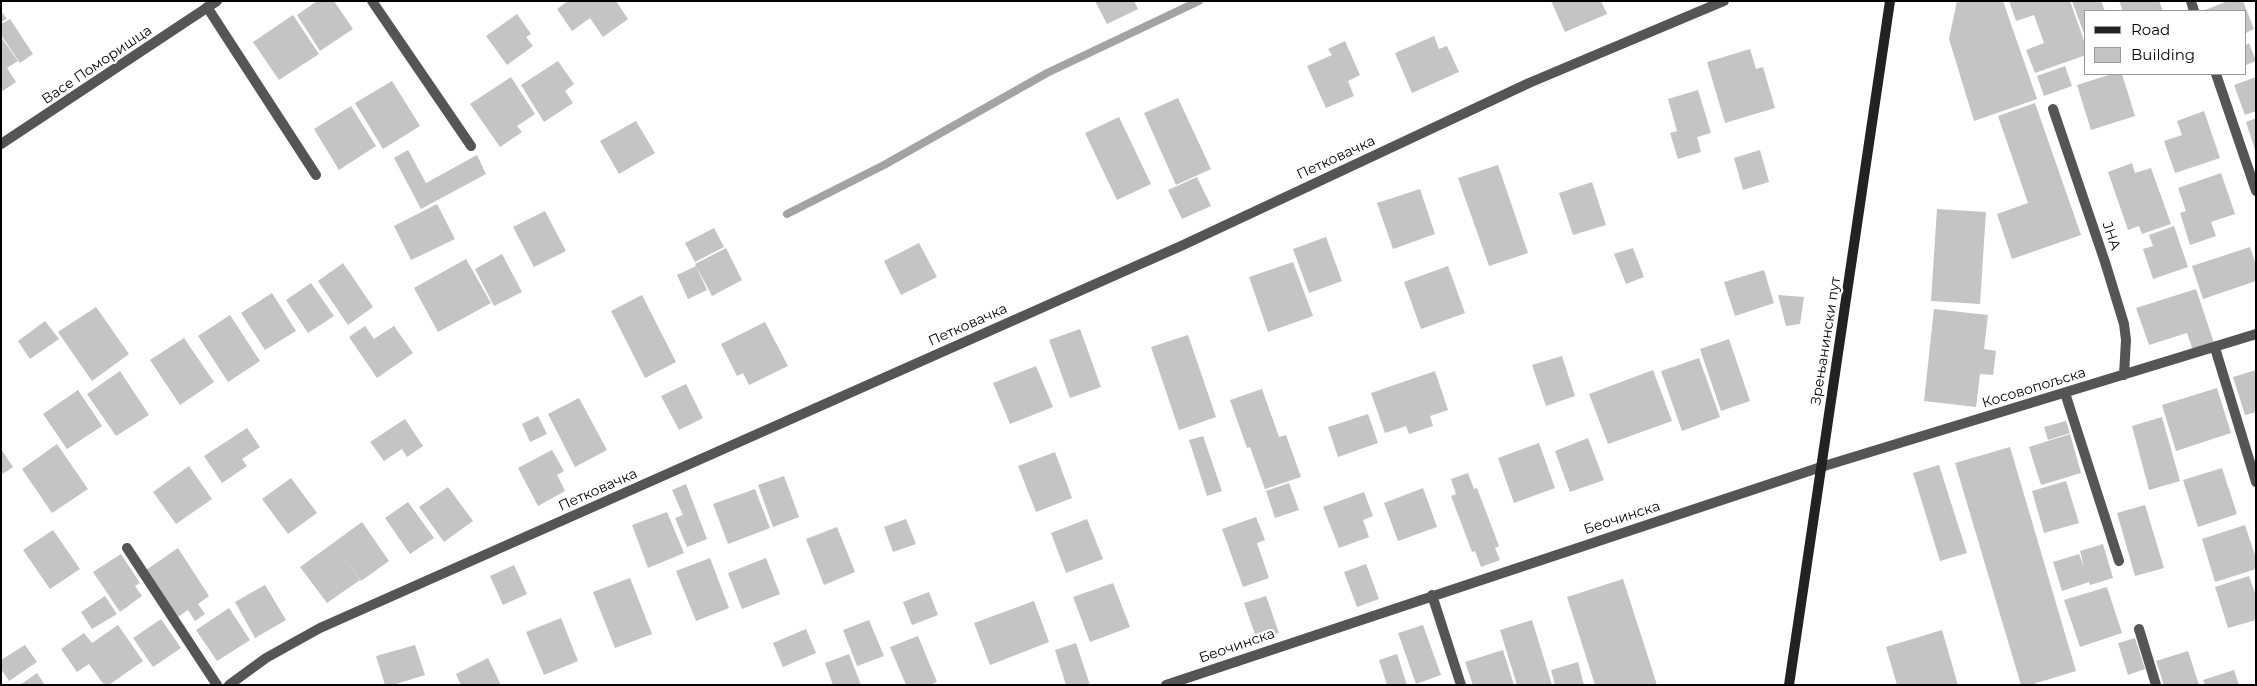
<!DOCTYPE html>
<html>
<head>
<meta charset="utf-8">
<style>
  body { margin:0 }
  #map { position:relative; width:2257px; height:686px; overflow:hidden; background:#fff; font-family:Montserrat,sans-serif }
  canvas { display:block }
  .frame { position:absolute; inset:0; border:2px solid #000; pointer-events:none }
  .legend { position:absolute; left:2084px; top:10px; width:162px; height:65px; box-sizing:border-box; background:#fff; border:1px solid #999; margin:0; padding:6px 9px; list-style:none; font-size:15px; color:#000 }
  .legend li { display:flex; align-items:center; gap:10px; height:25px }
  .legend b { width:25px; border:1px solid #999 }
</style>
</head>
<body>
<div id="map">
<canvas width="2257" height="686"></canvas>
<div class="frame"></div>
<ul class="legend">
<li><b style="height:6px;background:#222"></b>Road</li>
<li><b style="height:14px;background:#c4c4c4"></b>Building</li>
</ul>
</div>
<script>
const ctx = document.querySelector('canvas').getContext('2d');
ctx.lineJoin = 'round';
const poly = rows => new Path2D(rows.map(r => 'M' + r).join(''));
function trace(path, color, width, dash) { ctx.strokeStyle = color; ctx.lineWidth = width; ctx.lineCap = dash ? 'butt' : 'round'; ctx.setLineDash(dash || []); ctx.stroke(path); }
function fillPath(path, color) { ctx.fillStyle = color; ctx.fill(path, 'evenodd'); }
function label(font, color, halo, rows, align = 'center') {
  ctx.font = font + ' Montserrat,sans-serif'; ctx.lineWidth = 4.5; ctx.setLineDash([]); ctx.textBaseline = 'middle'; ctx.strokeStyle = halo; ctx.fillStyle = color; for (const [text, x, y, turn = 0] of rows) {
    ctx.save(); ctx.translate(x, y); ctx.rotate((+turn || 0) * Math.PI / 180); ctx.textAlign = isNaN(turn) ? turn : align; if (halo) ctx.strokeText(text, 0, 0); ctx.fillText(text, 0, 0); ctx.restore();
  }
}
trace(poly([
  [787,214,884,165,1047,73,1199,1]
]), '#a3a3a3', 8);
fillPath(poly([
  [317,1,334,1,353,29,320,51,297,15],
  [568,1,616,1,628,19,603,37,590,18,572,31,557,9],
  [1095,1,1134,1,1138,9,1107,24],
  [1551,1,1601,1,1607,14,1565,32],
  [1957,1,2003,1,2037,99,1974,121,1949,39],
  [2009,1,2070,1,2086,46,2086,55,2035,73,2026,50,2044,43,2034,15,2016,21],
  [2072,1,2101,1,2105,11,2086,11,2086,39],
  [2119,1,2159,1,2163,11,2123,11],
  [2228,1,2243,1,2254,29,2246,33,2246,11,2206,11,2205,10],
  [1,11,7,19,1,22],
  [517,14,531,34,526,37,533,46,507,65,486,36],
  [293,15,319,54,279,80,253,42],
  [10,19,33,54,20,63,1,35,1,24],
  [1434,36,1439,49,1447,46,1459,72,1412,93,1395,53],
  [1,37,18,61,7,68,16,82,1,92],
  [1345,41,1360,75,1348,81,1354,96,1326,108,1307,66,1332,55,1328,49],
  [2249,43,2256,61,2246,65,2246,45],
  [1750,49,1756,69,1763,67,1775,108,1725,123,1707,62],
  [558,61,574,84,565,91,573,103,544,122,521,85],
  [2065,66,2072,86,2044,96,2037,76],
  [2112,74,2122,74,2135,116,2091,130,2077,85],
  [511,77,535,114,517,126,522,132,500,147,470,104],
  [2256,77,2256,111,2245,115,2234,85],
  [392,81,420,126,383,149,355,103],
  [1698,90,1711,133,1697,137,1701,152,1678,159,1670,133,1677,131,1668,99],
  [1178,98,1211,169,1176,185,1144,113],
  [2035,103,2081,235,2012,259,1997,214,2028,203,1998,116],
  [351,106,376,146,339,170,314,129],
  [2204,111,2220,158,2175,173,2164,141,2182,135,2177,121],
  [1119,117,1151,184,1117,200,1085,133],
  [2256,118,2256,150,2255,150,2246,122],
  [636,121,655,153,619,174,600,141],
  [408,150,426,183,477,155,486,174,421,209,394,158],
  [1760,150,1769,182,1743,190,1734,158],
  [2132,163,2135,173,2151,168,2171,224,2142,234,2139,226,2128,230,2108,172],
  [1498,165,1528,253,1489,266,1458,178],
  [2221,173,2235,214,2211,222,2216,236,2190,245,2180,213,2186,211,2178,188],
  [1197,177,1211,206,1182,219,1168,190],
  [1592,182,1606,225,1573,235,1559,193],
  [1420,189,1435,234,1393,249,1377,203],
  [437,204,455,239,411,260,394,226],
  [1937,209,1986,212,1980,304,1931,301],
  [545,211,566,251,534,267,513,227],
  [2174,226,2188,267,2153,279,2143,249,2153,246,2149,235],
  [714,228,724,247,695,262,685,243],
  [1326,237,1342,281,1309,293,1293,249],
  [919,243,937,277,901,295,884,261],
  [2250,247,2256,265,2256,281,2203,299,2192,266],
  [726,248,742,280,712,296,695,264],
  [1633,248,1644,277,1626,284,1614,254],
  [502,254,522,292,494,306,475,269],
  [466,259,491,303,438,332,414,288],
  [1293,262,1313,316,1268,332,1249,277],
  [343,263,373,307,348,325,318,281],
  [696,266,707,290,688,299,677,275],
  [1448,266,1465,313,1421,329,1404,282],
  [1764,270,1774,303,1735,316,1724,282],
  [311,283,334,316,308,333,286,300],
  [2196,289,2214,343,2193,350,2187,333,2149,345,2136,308],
  [272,293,296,331,265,350,241,313],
  [642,295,676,362,645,378,611,311],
  [1778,295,1804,297,1800,324,1786,326],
  [96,307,129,354,92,381,58,332],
  [1934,309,1988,315,1984,349,1996,351,1993,375,1980,374,1976,407,1924,401],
  [230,315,260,361,228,382,198,336],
  [45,321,59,339,30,359,18,341],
  [765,322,788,366,749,385,743,373,737,376,721,344],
  [365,326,374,339,394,326,413,353,377,378,349,337],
  [1080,329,1101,387,1070,398,1049,340],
  [1188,335,1216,417,1179,430,1151,347],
  [184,338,214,382,180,405,150,360],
  [1729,339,1750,401,1721,411,1700,349],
  [1562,356,1575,396,1546,406,1532,365],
  [1699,358,1720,417,1682,431,1661,371],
  [1036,366,1053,407,1010,424,993,383],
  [1653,370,1672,421,1608,444,1589,394],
  [2256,370,2256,412,2245,415,2233,377],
  [120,371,149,415,116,436,87,394],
  [1435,371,1448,410,1430,416,1433,426,1409,434,1406,426,1385,433,1371,393],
  [686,384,703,418,679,430,661,396],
  [2217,388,2231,433,2176,451,2162,405],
  [1262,389,1279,437,1286,435,1301,477,1265,489,1250,447,1247,448,1230,400],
  [78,390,102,426,67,449,43,414],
  [579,398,607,450,575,467,548,414],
  [1368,414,1378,443,1338,457,1328,427],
  [538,416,547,434,530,442,522,424],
  [2162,417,2180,481,2149,490,2132,426],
  [405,419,423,446,407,457,402,449,384,461,370,442],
  [2066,421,2070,433,2048,440,2044,427],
  [247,428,260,447,242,459,247,466,222,483,204,456],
  [2070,434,2081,473,2041,485,2029,447],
  [1203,436,1222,491,1207,496,1189,440],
  [1588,438,1604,480,1570,492,1555,451],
  [1539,443,1555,488,1514,503,1498,458],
  [57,444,88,489,52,513,22,469],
  [2010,447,2076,671,2030,685,2021,685,1955,463],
  [1,449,13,467,1,475],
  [552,450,564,471,557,475,565,491,538,506,518,468],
  [1055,452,1072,498,1036,512,1018,466],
  [1939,465,1967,553,1940,561,1913,473],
  [189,466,212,499,176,524,153,492],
  [2222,468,2237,514,2198,527,2183,480],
  [1468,473,1474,489,1477,488,1499,546,1495,548,1500,560,1481,567,1475,551,1472,552,1451,496,1456,494,1451,479],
  [784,476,799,517,773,527,758,485],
  [291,478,317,513,288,534,262,499],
  [2066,481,2079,523,2044,533,2032,491],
  [1289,483,1299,510,1275,518,1266,491],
  [686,484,707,539,687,547,675,518,683,515,672,490],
  [448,487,473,521,444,542,419,507],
  [1423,488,1437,527,1398,541,1384,503],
  [755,489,770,528,728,544,713,504],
  [1364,492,1373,516,1363,520,1369,537,1339,548,1323,507],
  [408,502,434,538,410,554,385,518],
  [2145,505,2164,568,2135,576,2117,513],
  [667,512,684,553,648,568,632,525],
  [1256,517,1265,540,1257,543,1269,578,1243,587,1222,529],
  [906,519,916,544,893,552,884,527],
  [1087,519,1103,559,1066,573,1051,533],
  [362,522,389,561,361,581,338,548,360,580,327,603,300,567],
  [2245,525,2256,558,2256,569,2215,582,2202,539],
  [837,527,855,572,824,585,806,539],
  [53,530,80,569,50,589,23,550],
  [2103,544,2113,578,2090,585,2089,582,2062,591,2053,562,2079,554,2084,567,2080,551],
  [178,548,209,596,198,604,205,614,195,621,188,610,178,617,146,570],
  [121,554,140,583,135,586,142,596,120,612,93,572],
  [710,558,729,608,696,621,676,571],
  [766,558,780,594,742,609,728,573],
  [1366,564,1379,599,1357,607,1344,572],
  [514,565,527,594,503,605,490,576],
  [2249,576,2256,596,2256,620,2228,628,2215,587],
  [630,578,652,634,615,648,593,592],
  [1623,579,1657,685,1595,685,1567,597],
  [1113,583,1130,627,1090,642,1073,597],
  [265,585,286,620,255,638,235,602],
  [2107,587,2122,633,2080,647,2064,600],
  [929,592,938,615,912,625,903,602],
  [105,596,117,614,92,629,81,612],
  [1266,596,1279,633,1257,640,1244,603],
  [1034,601,1049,642,990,665,974,623],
  [229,608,250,640,217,661,196,630],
  [561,618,578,661,544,675,526,632],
  [161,619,181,648,153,667,133,638],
  [869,620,884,656,857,666,843,630],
  [1532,620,1552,685,1517,685,1500,630],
  [118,625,143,661,109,685,104,685,89,664,77,672,61,649,84,633,92,643],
  [1423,625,1441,675,1416,684,1398,633],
  [806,629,816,653,783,667,773,643],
  [1942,630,1958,685,1897,685,1886,647],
  [918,636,937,682,929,685,906,685,890,647],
  [2135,638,2145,669,2128,675,2118,643],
  [1076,643,1090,685,1066,685,1055,650],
  [25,645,37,662,9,681,1,669,1,660],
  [415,645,425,675,393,685,385,685,376,656],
  [1503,650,1514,685,1473,685,1465,662],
  [2188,651,2199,685,2164,685,2156,661],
  [849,654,861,685,833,685,825,663],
  [1397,654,1407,685,1387,685,1379,660],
  [488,658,501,685,461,685,456,674],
  [1578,662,1584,685,1555,685,1551,670],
  [2234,670,2239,685,2205,685,2203,680],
  [37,673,45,685,20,685]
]), '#c4c4c4');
trace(poly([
  [372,1,471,146],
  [2191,1,2194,11],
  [207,7,316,175],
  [2216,74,2256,191],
  [2053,109,2105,262,2124,324,2126,340,2124,375],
  [1,144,217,1],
  [2215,348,2256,482],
  [2065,393,2119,561],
  [127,548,217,685],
  [1432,595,1461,685],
  [2139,629,2156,685],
  [229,685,266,658,320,628,1181,246,1529,83,1724,1],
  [1166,685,1821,467,2256,334]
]), '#555', 10);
trace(poly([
  [1789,685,1890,1]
]), '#222', 10);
label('14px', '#000', '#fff', [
  ["Васе Поморишца",97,65,-34],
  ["Петковачка",1336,158,-25],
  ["ЈНА",2111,236,71],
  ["Петковачка",968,325,-24],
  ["Зрењанински пут",1826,341,-81],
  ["Косовопољска",2034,388,-17],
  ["Петковачка",598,490,-24],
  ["Беочинска",1622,518,-18],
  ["Беочинска",1237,646,-19]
]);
</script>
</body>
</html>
